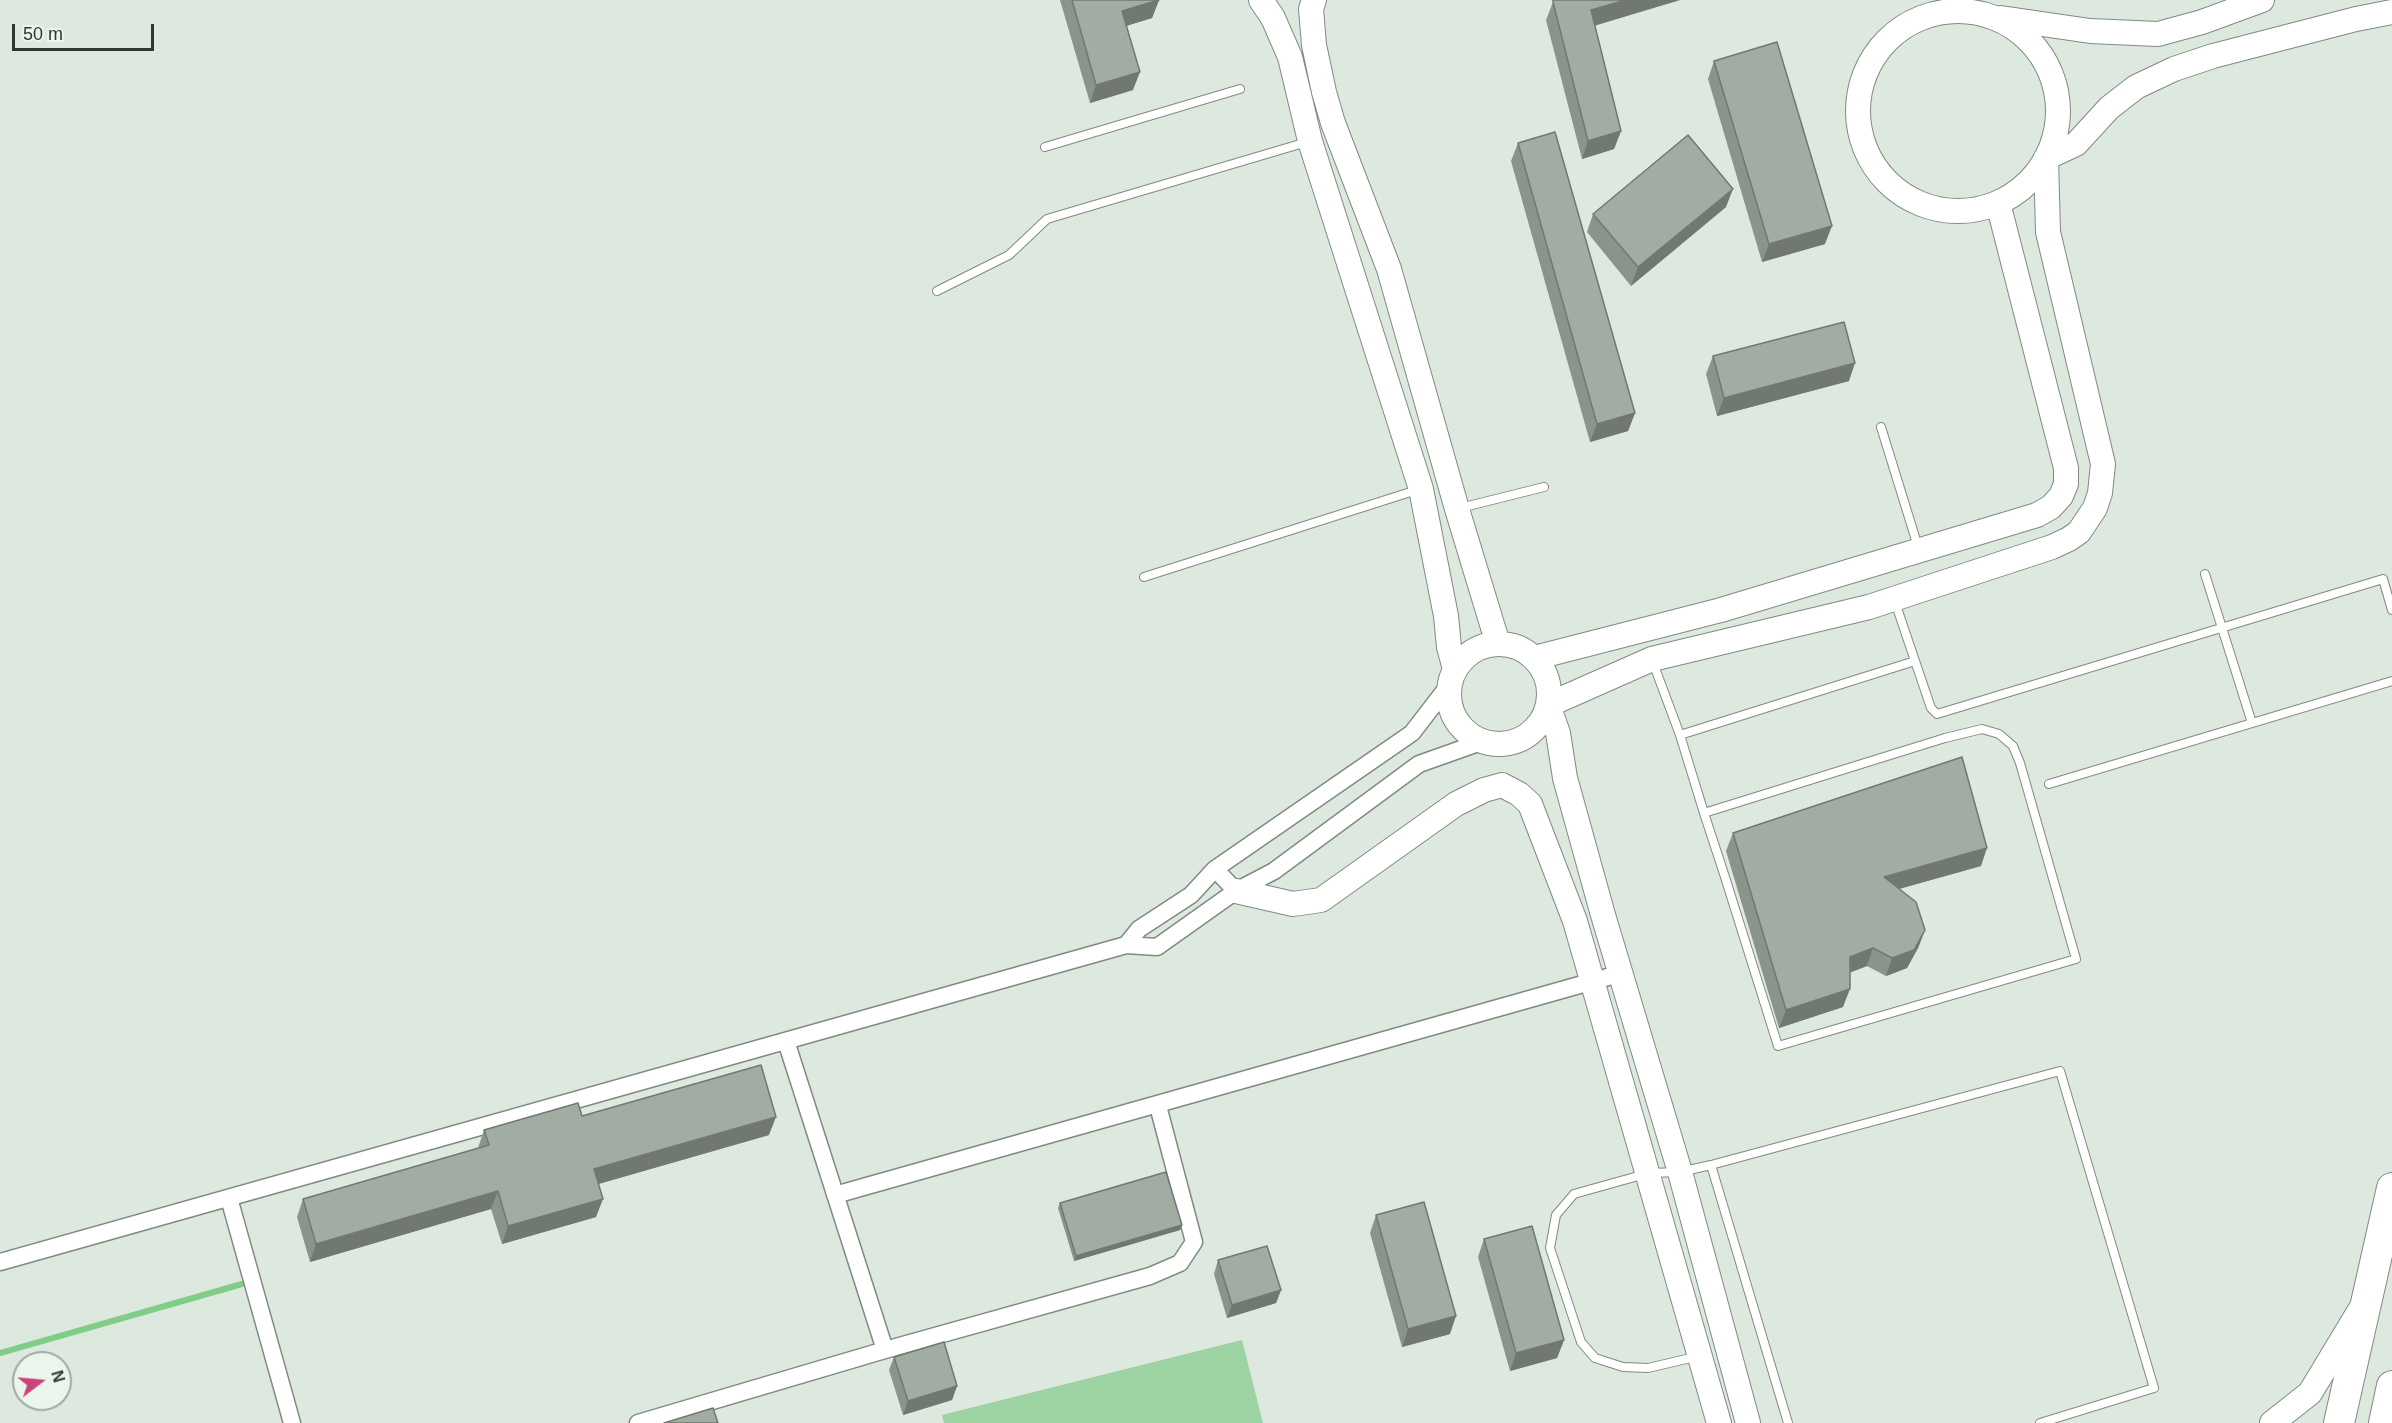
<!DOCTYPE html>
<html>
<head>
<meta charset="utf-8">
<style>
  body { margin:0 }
  #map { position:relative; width:2392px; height:1423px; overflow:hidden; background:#dde8de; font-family:Helvetica,sans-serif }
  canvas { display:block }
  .north { position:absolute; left:12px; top:1351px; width:60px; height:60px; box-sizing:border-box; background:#eaf5eb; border:2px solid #a0a9a1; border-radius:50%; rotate:74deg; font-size:16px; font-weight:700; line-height:24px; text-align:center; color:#323632 }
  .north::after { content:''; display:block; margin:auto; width:21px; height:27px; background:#cb427e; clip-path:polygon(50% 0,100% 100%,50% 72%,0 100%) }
  .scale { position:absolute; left:12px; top:24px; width:142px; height:27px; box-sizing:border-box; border:3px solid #323632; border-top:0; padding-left:8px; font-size:18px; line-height:21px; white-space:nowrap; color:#323632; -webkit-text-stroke:4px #eaf5eb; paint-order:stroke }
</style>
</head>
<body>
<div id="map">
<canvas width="2392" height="1423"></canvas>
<div class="north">N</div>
<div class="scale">50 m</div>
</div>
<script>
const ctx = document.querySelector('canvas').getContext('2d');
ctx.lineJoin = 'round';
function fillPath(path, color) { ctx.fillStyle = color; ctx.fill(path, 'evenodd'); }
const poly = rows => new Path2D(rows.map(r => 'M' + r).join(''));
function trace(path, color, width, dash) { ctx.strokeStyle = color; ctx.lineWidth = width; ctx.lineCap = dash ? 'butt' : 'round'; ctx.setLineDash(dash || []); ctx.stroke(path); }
fillPath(poly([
  [1242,1340,1263,1423,944,1423,942,1415]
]), '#9dd2a2');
trace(poly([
  [0,1353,242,1284]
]), '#7fcd89', 6);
const lane = poly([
  [1045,147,1240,89],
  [937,291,1009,255,1047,219,1307,142],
  [1881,427,1919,550],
  [1460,508,1544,487],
  [2205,574,2252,723],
  [1144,577,1420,489],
  [1895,602,1931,708,1937,714,2383,579,2392,610],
  [1652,660,1680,735,1704,813,1725,877,1778,1046,2076,959,2020,763,2013,746,1999,734,1982,729,1945,738,1704,813],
  [1680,735,1915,661],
  [2049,784,2392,681],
  [1711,1165,1788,1423],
  [1699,1356,1648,1368,1623,1367,1595,1358,1581,1342,1550,1248,1556,1215,1574,1194,1649,1173,1680,1172,1711,1165,2060,1071,2154,1388,2040,1423]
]);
const street = poly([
  [1449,685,1412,733,1215,869,1191,895,1139,929,1126,945,1157,947,1236,891,1274,871,1419,764,1481,742],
  [1215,869,1236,891],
  [786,1041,885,1350],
  [835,1195,1622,973],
  [229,1198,292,1423],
  [0,1262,1126,945],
  [638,1423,885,1350,1150,1276,1180,1263,1194,1242,1158,1106]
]);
const secondary = poly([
  [1261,0,1273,18,1290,57,1310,141,1421,489,1446,616,1449,647,1455,669],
  [1314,0,1311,9,1314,45,1324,92,1333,123,1389,269,1457,509,1498,644],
  '1858 111a100 100 0 1 1 200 0a100 100 0 1 1-200 0Z',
  [2001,18,2090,31,2158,34,2202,22,2262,0],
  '1449 694a50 50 0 1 1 100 0a50 50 0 1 1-100 0Z',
  [1534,658,1721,610,2037,515,2051,507,2061,496,2066,484,2066,468,1998,203],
  [1236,891,1293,904,1321,900,1456,804,1484,790,1502,785,1519,794,1530,804,1575,921,1719,1423],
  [1748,1423,1680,1172,1603,915,1565,778,1558,733,1548,705,1652,659,1869,607,2052,547,2069,539,2079,532,2095,508,2100,493,2103,464,2048,232,2046,158,2076,144,2109,108,2136,87,2174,69,2213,56,2356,19,2392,12],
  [2272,1423,2310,1393,2360,1310]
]);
const highway = poly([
  [2339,1423,2392,1188],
  [2384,1423,2392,1386]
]);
trace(lane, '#808a81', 10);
trace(street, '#808a81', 19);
trace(secondary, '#808a81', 26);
trace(highway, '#808a81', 32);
trace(lane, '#fff', 8);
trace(street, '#fff', 16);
trace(secondary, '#fff', 24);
trace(highway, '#fff', 30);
fillPath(poly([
  [1060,0,1159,0,1152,18,1126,26,1133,90,1090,103],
  [1680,0,1594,25,1621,131,1614,149,1582,159,1546,20,1553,2],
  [1714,61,1825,244,1762,262,1708,79],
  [1518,143,1635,413,1628,431,1590,442,1511,161],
  [1726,207,1631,286,1587,232,1593,214],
  [1713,356,1849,381,1717,416,1706,374],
  [1733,833,1981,866,1899,889,1925,930,1918,948,1907,968,1886,976,1867,966,1850,972,1843,1007,1779,1028,1726,851],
  [582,1116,769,1135,598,1184,596,1217,502,1244,491,1209,310,1262,297,1217,303,1199,478,1148,484,1130],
  [1060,1203,1182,1225,1180,1230,1074,1261,1058,1208],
  [1376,1215,1450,1334,1402,1347,1370,1233],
  [1484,1239,1564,1340,1557,1358,1510,1371,1478,1257],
  [1218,1260,1281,1290,1276,1303,1227,1318,1214,1274],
  [894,1357,957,1386,952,1400,903,1415,889,1370]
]), '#8a948b');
fillPath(poly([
  [1159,0,1152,18,1116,29,1122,11],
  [1626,0,1680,0,1584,29,1591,10],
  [1140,72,1133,90,1090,103,1096,85],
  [1621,131,1614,149,1582,159,1588,141],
  [1733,189,1726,207,1631,286,1638,267],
  [1832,226,1825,244,1762,262,1769,244],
  [1855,363,1849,381,1717,416,1724,398],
  [1635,413,1628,431,1590,442,1597,424],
  [1987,848,1981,866,1877,895,1884,877],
  [1925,930,1918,948,1907,968,1886,976,1892,958],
  [1873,948,1867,966,1844,975,1850,957],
  [1850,989,1843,1007,1779,1028,1786,1010],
  [776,1117,769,1135,588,1187,594,1169],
  [498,1191,491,1209,310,1262,316,1244],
  [603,1199,596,1217,502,1244,508,1226],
  [1182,1225,1180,1230,1074,1261,1076,1256],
  [1281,1290,1276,1303,1227,1318,1232,1305],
  [1456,1316,1450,1334,1402,1347,1408,1329],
  [1564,1340,1557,1358,1510,1371,1516,1353],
  [957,1386,952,1400,903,1415,908,1401]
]), '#717871');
const building = poly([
  [1072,0,1159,0,1122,11,1140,72,1096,85,1072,0],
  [1553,0,1626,0,1591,10,1621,131,1588,141,1553,2,1553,0],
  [1777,42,1832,226,1769,244,1714,61,1777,42],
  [1555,132,1635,413,1597,424,1518,143,1555,132],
  [1688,135,1733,189,1638,267,1593,214,1688,135],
  [1844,322,1855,363,1724,398,1713,356,1844,322],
  [1962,757,1987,848,1884,877,1916,902,1925,930,1914,950,1892,958,1873,948,1850,957,1850,989,1786,1010,1733,833,1962,757],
  [761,1065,776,1117,594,1169,603,1199,508,1226,498,1191,316,1244,303,1199,489,1145,484,1130,578,1103,582,1116,761,1065],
  [1166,1172,1182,1225,1076,1256,1060,1203,1166,1172],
  [1424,1202,1456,1316,1408,1329,1376,1215,1424,1202],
  [1532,1226,1564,1340,1516,1353,1484,1239,1532,1226],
  [1267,1246,1281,1290,1232,1305,1218,1260,1267,1246],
  [944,1342,957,1386,908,1401,894,1357,944,1342],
  [713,1408,718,1423,664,1423,713,1408]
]);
fillPath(building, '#a1aca2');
trace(building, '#717871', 1.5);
</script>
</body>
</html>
